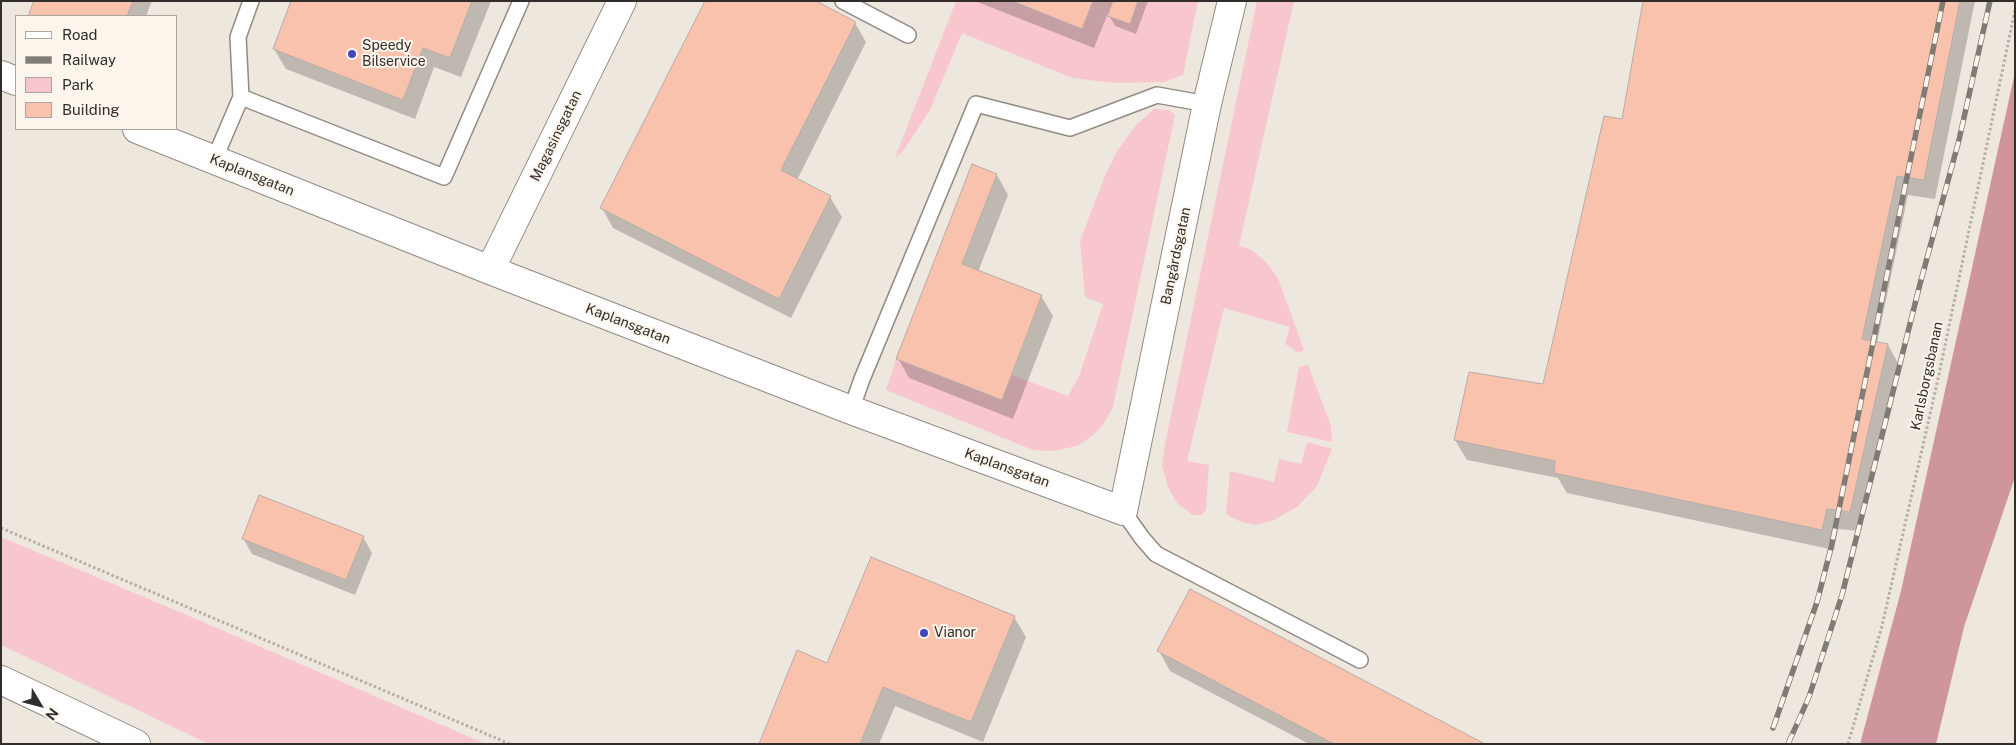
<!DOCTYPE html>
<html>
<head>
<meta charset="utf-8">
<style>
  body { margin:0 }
  #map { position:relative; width:2016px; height:745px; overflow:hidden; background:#eee7de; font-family:"Public Sans",sans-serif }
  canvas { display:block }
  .frame { position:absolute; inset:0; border:2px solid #302d2a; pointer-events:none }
  .legend { position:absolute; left:15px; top:15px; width:162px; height:115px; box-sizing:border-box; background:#fcf5ec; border:1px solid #aaa59e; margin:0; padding:6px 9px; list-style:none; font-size:15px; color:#302d2a }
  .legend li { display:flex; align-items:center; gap:10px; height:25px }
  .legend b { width:25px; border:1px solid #aaa59e }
  .north { position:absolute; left:15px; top:680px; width:50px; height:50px; -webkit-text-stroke:4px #fcf5ec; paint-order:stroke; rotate:127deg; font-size:14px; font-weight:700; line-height:20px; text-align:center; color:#302d2a }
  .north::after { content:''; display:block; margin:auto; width:18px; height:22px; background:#302d2a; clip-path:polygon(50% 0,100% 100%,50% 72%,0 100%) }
</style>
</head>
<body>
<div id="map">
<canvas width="2016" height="745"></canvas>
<div class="frame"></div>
<ul class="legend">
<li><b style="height:6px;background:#fff"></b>Road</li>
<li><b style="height:6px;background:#7f7b75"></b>Railway</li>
<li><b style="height:14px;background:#f8c7cd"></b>Park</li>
<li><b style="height:14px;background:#f9c2ad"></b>Building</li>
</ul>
<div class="north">N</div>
</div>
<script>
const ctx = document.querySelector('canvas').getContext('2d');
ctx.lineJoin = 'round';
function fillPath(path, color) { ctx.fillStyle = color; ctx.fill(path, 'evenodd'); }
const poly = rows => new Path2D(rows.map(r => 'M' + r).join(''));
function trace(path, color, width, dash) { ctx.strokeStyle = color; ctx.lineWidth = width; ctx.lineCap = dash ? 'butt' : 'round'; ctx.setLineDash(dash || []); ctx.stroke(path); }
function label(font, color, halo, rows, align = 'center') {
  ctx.font = font + ' "Public Sans",sans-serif'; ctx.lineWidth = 4; ctx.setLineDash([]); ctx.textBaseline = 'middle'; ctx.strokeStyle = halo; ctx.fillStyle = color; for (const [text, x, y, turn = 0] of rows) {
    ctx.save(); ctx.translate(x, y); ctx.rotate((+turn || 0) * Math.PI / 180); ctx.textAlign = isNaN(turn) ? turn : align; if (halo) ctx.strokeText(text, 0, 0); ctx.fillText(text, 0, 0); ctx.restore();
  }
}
fillPath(poly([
  [956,1,1012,1,1082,29,1093,1,1113,1,1108,16,1130,24,1138,1,1198,1,1183,75,1164,82,1114,83,1072,78,962,33,930,110,903,151,895,158],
  [1257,1,1294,1,1239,246,1250,249,1265,261,1278,278,1304,350,1299,353,1285,344,1290,327,1224,308,1187,461,1209,465,1206,510,1201,515,1193,515,1177,503,1168,487,1162,466,1165,444],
  [1154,109,1169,110,1175,115,1113,407,1103,425,1092,436,1077,446,1053,451,1033,450,886,390,896,359,1012,375,1068,396,1080,374,1103,304,1085,297,1080,241,1105,176,1117,151,1136,125],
  [1308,365,1331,426,1332,442,1287,432,1299,367],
  [1307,442,1332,449,1317,486,1297,507,1274,520,1256,525,1241,522,1226,514,1230,471,1274,482,1279,459,1301,464],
  [1,537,182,613,486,744,209,744,1,645]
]), '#f8c7cd');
fillPath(poly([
  [2015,72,2015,477,1964,627,1936,744,1860,744,1901,591]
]), '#cf959d');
fillPath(poly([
  [35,1,152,1,146,16,29,16],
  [293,1,491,1,461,77,434,67,415,119,286,69,274,49],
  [975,1,1148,1,1136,34,1115,26,1108,13,1094,48],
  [1645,1,1975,1,1935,199,1908,195,1877,343,1888,345,1899,365,1861,531,1838,529,1834,550,1567,493,1558,478,1467,460,1455,440,1544,386,1623,120],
  [855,23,866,42,797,180,830,197,842,217,791,318,613,228,602,208],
  [997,175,1008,195,978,272,1041,296,1053,316,1013,419,909,378,898,358],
  [363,537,372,553,355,595,252,554,243,538],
  [1014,617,1026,637,983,742,895,706,879,744,760,744,828,664],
  [1159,651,1482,744,1309,744,1170,671]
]), '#0003');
const building = poly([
  [34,1,133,1,127,16,28,16,34,1],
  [291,1,472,1,450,58,423,48,403,100,273,49,291,1],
  [705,1,816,1,856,22,781,170,831,196,779,299,600,208,705,1],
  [1012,1,1093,1,1082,29,1012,1],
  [1113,1,1138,1,1130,24,1107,16,1113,1],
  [1643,1,1960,1,1924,180,1897,176,1862,339,1888,344,1850,512,1827,509,1822,530,1554,473,1555,461,1454,440,1469,372,1543,384,1604,116,1622,119,1643,1],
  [972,164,997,174,962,264,1042,295,1002,400,896,359,972,164],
  [259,495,364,536,346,580,242,539,259,495],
  [871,557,1015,616,971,722,883,687,860,744,759,744,797,650,827,663,871,557],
  [1190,589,1485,744,1334,744,1157,651,1190,589]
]);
fillPath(building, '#f9c2ad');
trace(building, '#b6aba7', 1);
const lane = poly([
  [843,1,908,35],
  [241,97,238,37,251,1],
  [214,160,241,97,444,177,521,1],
  [851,410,862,379,976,104,1070,128,1157,95,1207,104],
  [1123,511,1142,538,1156,554,1360,660]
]);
const street = poly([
  [1,75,16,81],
  [137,129,490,270,851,410,1123,511,1207,104,1232,1],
  [490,270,622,1]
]);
const highway = poly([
  [1,680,136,744]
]);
trace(lane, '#918b83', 18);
trace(street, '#918b83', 30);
trace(highway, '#918b83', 30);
trace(poly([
  [1,528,510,744],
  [1848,744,1882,626,1938,379,2015,10]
]), '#b4aea7', 3, [2.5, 2.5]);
trace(lane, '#fff', 15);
trace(street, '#fff', 28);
trace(highway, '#fff', 28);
const rail = poly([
  [1773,728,1817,602,1831,548,1943,1],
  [1788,744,1809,697,1842,595,1920,284,1959,140,1990,1]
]);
trace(rail, '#7f7b75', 5.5);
trace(rail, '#fcf5ec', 4, [11]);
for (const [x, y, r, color] of [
  [352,54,5,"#4246bb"],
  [924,633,5,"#4246bb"]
]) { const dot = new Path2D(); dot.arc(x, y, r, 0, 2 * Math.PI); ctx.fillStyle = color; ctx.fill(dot); trace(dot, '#fcf5ec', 2); }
label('14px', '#302d2a', '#fcf5ec', [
  ["Speedy",362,46],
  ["Bilservice",362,62],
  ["Vianor",934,633]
], 'left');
label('14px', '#302d2a', '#fcf5ec', [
  ["Magasinsgatan",556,136,-64],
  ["Kaplansgatan",252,175,22],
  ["Bangårdsgatan",1176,256,-78],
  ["Kaplansgatan",628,324,21],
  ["Karlsborgsbanan",1927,376,-78],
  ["Kaplansgatan",1007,468,20]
]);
</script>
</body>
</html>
